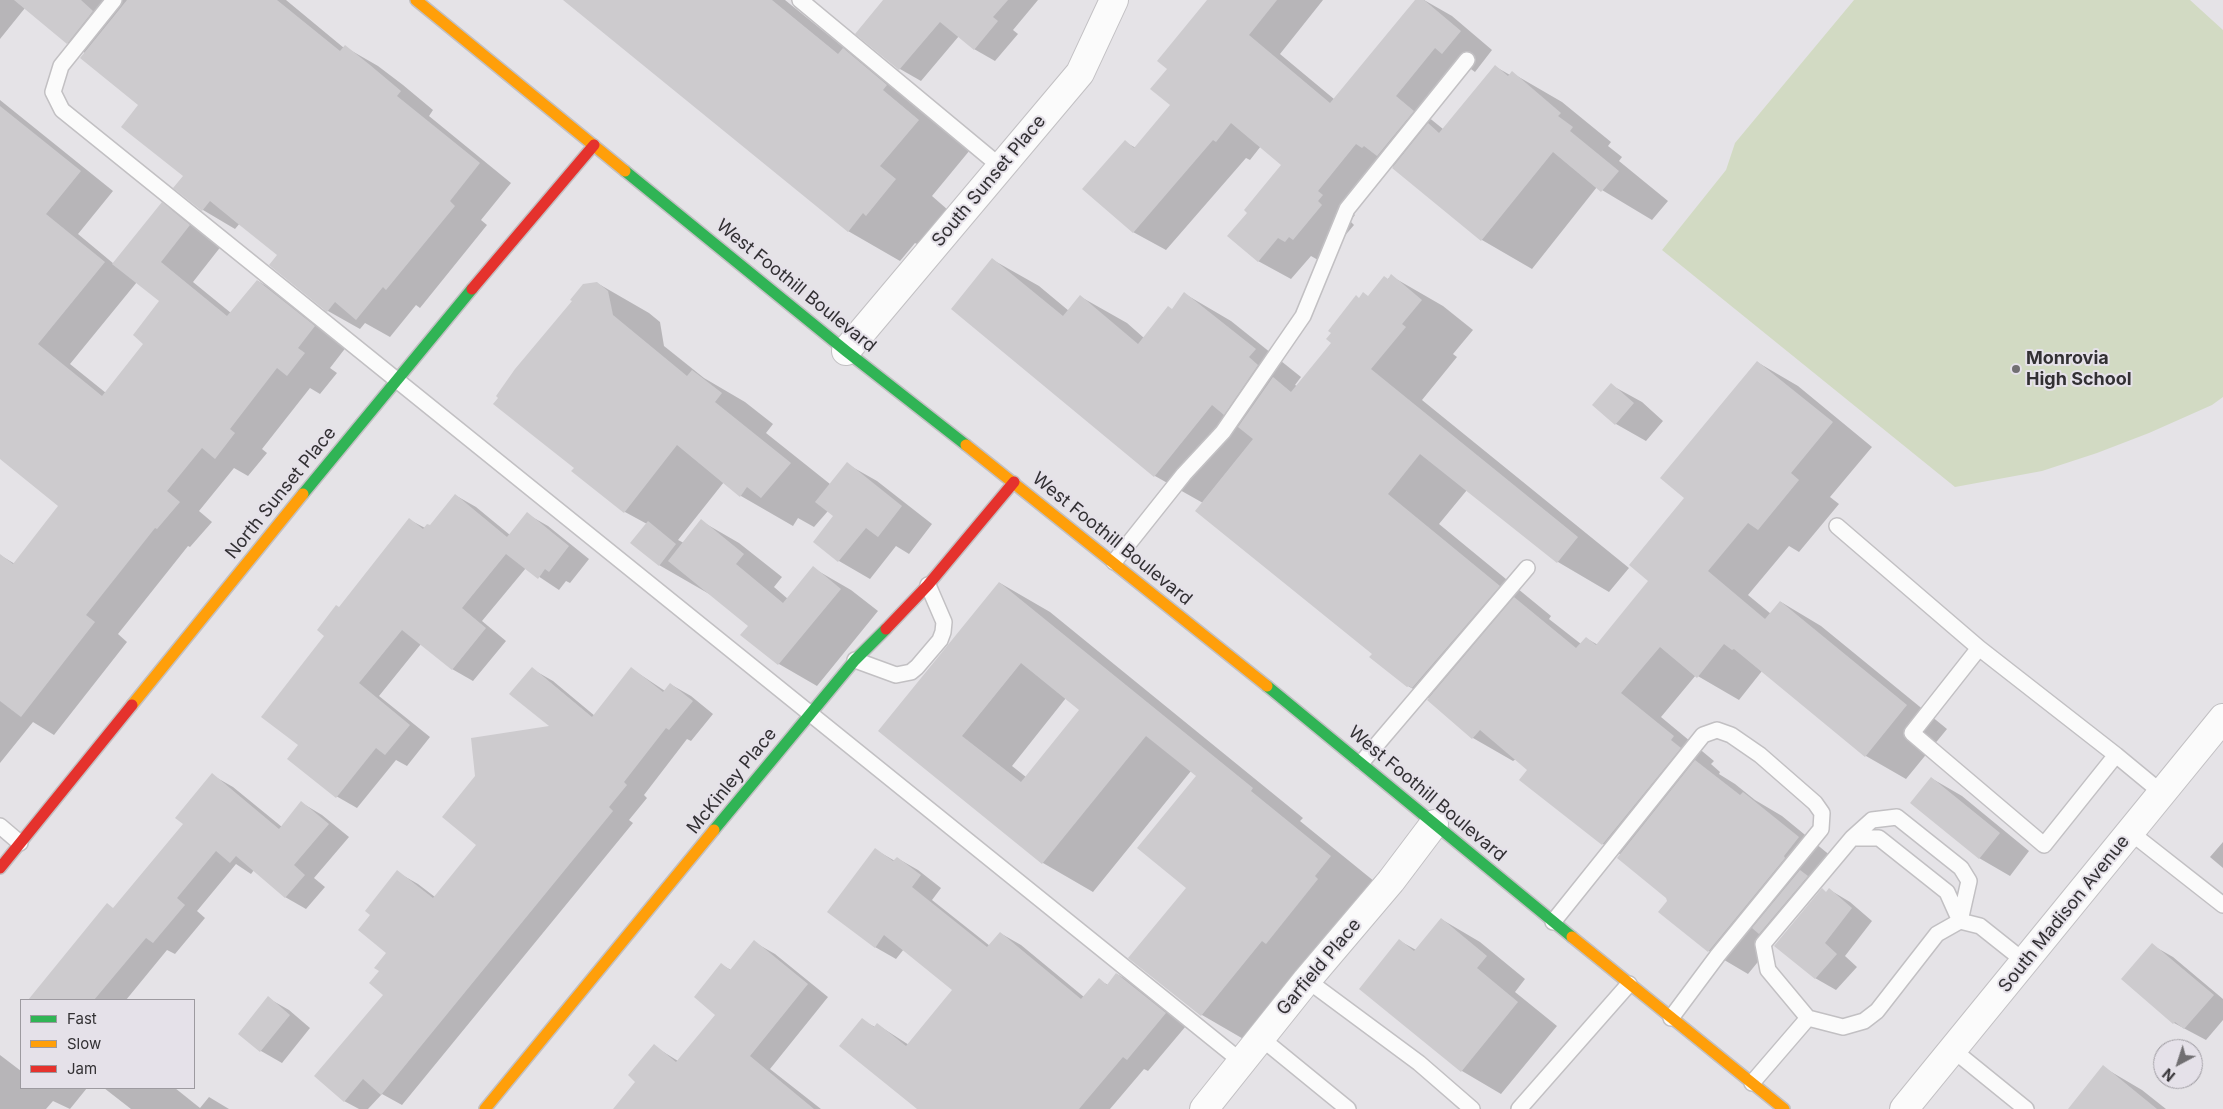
<!DOCTYPE html>
<html>
<head>
<meta charset="utf-8">
<style>
  body { margin:0 }
  #map { position:relative; width:2223px; height:1109px; overflow:hidden; background:#e5e3e7; font-family:Inter,sans-serif }
  canvas { display:block }
  .legend { position:absolute; left:20px; top:999px; width:175px; height:90px; box-sizing:border-box; background:#e5e1e9; border:1px solid #9d9aa0; margin:0; padding:6px 9px; list-style:none; font-size:15px; color:#323033 }
  .legend li { display:flex; align-items:center; gap:10px; height:25px }
  .legend b { width:25px; border:1px solid #9d9aa0 }
  .north { position:absolute; left:2153px; top:1039px; width:50px; height:50px; box-sizing:border-box; background:#e5e1e9; border:1px solid #9d9aa0; border-radius:50%; rotate:220deg; font-size:14px; font-weight:700; line-height:20px; text-align:center; color:#323033 }
  .north::after { content:''; display:block; margin:auto; width:18px; height:22px; background:#716f72; clip-path:polygon(50% 0,100% 100%,50% 72%,0 100%) }
</style>
</head>
<body>
<div id="map">
<canvas width="2223" height="1109"></canvas>
<ul class="legend">
<li><b style="height:6px;background:#30b455"></b>Fast</li>
<li><b style="height:6px;background:#ff9f0a"></b>Slow</li>
<li><b style="height:6px;background:#e5322d"></b>Jam</li>
</ul>
<div class="north">N</div>
</div>
<script>
const ctx = document.querySelector('canvas').getContext('2d');
ctx.lineJoin = 'round';
function fillPath(path, color) { ctx.fillStyle = color; ctx.fill(path, 'evenodd'); }
const poly = rows => new Path2D(rows.map(r => 'M' + r).join(''));
function trace(path, color, width, dash) { ctx.strokeStyle = color; ctx.lineWidth = width; ctx.lineCap = dash ? 'butt' : 'round'; ctx.setLineDash(dash || []); ctx.stroke(path); }
function label(font, color, halo, rows, align = 'center') {
  ctx.font = font + ' Inter,sans-serif'; ctx.lineWidth = 4; ctx.setLineDash([]); ctx.textBaseline = 'middle'; ctx.strokeStyle = halo; ctx.fillStyle = color; for (const [text, x, y, turn = 0] of rows) {
    ctx.save(); ctx.translate(x, y); ctx.rotate((+turn || 0) * Math.PI / 180); ctx.textAlign = isNaN(turn) ? turn : align; if (halo) ctx.strokeText(text, 0, 0); ctx.fillText(text, 0, 0); ctx.restore();
  }
}
fillPath(poly([
  [1854,0,2190,0,2223,30,2223,397,2212,405,2149,433,2097,453,2042,471,1955,487,1662,250,1726,170,1735,143]
]), '#d2dac3');
fillPath(poly([
  [0,0,286,0,344,48,345,47,378,66,403,85,433,110,429,116,511,183,481,220,487,225,420,308,416,305,390,337,365,323,360,329,328,311,279,255,240,223,235,229,203,210,184,176,140,105,85,53,68,43,25,8,0,39],
  [564,0,785,0,853,55,896,80,970,150,932,196,948,210,919,245,915,243,900,261,848,231],
  [885,0,1038,0,1013,30,1018,34,995,61,974,49,959,36,921,81,900,69,857,34],
  [1208,0,1323,0,1280,54,1334,99,1417,0,1424,0,1452,16,1492,50,1475,72,1468,67,1427,116,1443,129,1496,67,1510,75,1512,73,1562,102,1611,142,1608,146,1622,157,1619,161,1668,201,1652,220,1597,187,1532,269,1482,240,1389,163,1349,211,1355,215,1350,221,1354,225,1326,258,1318,260,1311,256,1291,279,1258,261,1249,212,1283,165,1261,146,1250,160,1246,158,1166,250,1133,232,1125,142,1136,148,1172,105,1168,69],
  [0,100,113,191,78,234,114,264,162,204,195,223,222,245,193,282,231,313,258,281,290,300,347,346,330,368,337,373,320,394,310,388,262,449,267,453,248,476,234,468,199,511,212,522,190,547,188,546,118,634,127,642,54,735,33,722,0,763,0,555,15,564,60,506,0,457],
  [137,282,161,301,145,344,106,393,70,364],
  [993,260,1039,286,1069,311,1081,297,1127,323,1144,338,1173,310,1185,294,1231,321,1301,377,1295,385,1297,386,1332,343,1360,299,1369,297,1391,276,1443,306,1473,330,1453,354,1457,357,1422,400,1629,568,1609,592,1558,562,1467,490,1439,524,1551,616,1549,619,1581,644,1586,638,1598,645,1650,581,1686,498,1757,362,1798,386,1872,447,1830,497,1839,504,1799,552,1789,546,1748,595,1771,614,1781,602,1821,626,1947,729,1906,779,1866,756,1762,671,1739,700,1696,675,1661,717,1714,761,1711,764,1720,772,1719,774,1735,784,1755,800,1782,816,1837,861,1824,881,1748,974,1709,951,1660,912,1669,901,1667,897,1621,855,1603,844,1521,779,1529,770,1516,759,1513,761,1473,738,1430,699,1408,686,1371,657,1373,654,1203,503,1155,476],
  [597,283,649,313,660,322,664,346,704,378,745,402,773,424,766,433,830,484,847,464,877,481,932,524,909,554,896,546,870,579,839,561,815,541,835,516,828,511,814,527,798,518,793,526,741,496,724,482,678,540,684,543,701,521,739,543,782,577,774,587,788,599,813,568,851,590,878,611,817,686,779,664,742,635,749,626,711,595,659,565,647,524,625,512,575,468],
  [1611,385,1642,402,1663,421,1646,441,1616,424],
  [455,495,476,507,510,535,527,514,548,526,589,559,570,583,566,581,559,590,526,568,482,621,506,641,473,681,452,669,421,644,379,696,430,737,407,766,396,760,357,808,336,796,300,745,326,635,340,608,410,520,425,528,430,527],
  [1000,583,1050,612,1303,818,1300,821,1380,886,1252,1044,1202,1015,1188,888,1197,776,1191,771,1093,892,1043,863,880,731],
  [1066,698,1081,710,1026,777,1012,766],
  [532,669,553,681,595,716,632,669,665,691,670,684,691,696,713,714,691,741,687,739,644,795,647,798,629,820,633,823,402,1105,382,1094,368,1109,359,1109,344,1101,385,994,381,971,388,953,372,915,397,872,418,884,435,897,478,844,552,727],
  [212,775,233,787,282,827,302,803,322,815,349,837,314,878,325,887,306,909,285,897,254,870,251,874,236,864,197,911,205,918,175,954,167,950,126,1000,30,1000,107,905,114,909,184,824],
  [1931,778,1962,796,2029,851,2010,876,1979,858],
  [2223,842,2223,868,2210,857],
  [876,850,895,861,897,858,918,870,941,888,932,900,990,946,1000,933,1021,945,1084,997,1099,980,1108,985,1117,974,1138,986,1186,1026,1148,1071,1144,1069,1110,1109,919,1109,862,1020,875,1027,878,1025,909,1045,954,990,904,949,896,959,875,947],
  [1830,890,1850,902,1872,921,1845,956,1857,967,1836,990,1815,978,1827,893],
  [1441,919,1480,942,1525,979,1515,992,1557,1026,1501,1094,1462,1071,1361,988,1400,941,1416,950],
  [754,942,775,954,828,997,770,1069,821,1109,615,1109,637,1082,654,1046,678,1061,717,1014,722,965,731,970],
  [2152,945,2173,957,2223,999,2223,1020,2206,1040,2174,1023],
  [268,998,289,1010,310,1028,282,1063,261,1051,239,1034],
  [0,1055,21,1071,21,1088,87,1088,70,1109,53,1101,46,1109,0,1109],
  [2103,1067,2142,1090,2166,1109,2081,1109],
  [104,1088,175,1088,200,1108,209,1097,229,1109,131,1109]
]), '#0003');
fillPath(poly([
  [14,0,81,0,93,11,67,44],
  [127,0,277,0,340,51,345,45,370,65,401,91,397,96,480,163,450,201,455,206,386,290,383,287,356,320,335,302,327,312,269,265,277,255,237,223,210,201,202,211,173,188,183,176,121,127,138,105,80,58],
  [563,0,772,0,838,54,843,48,887,85,883,90,919,120,880,166,896,179,866,216,863,213,848,232],
  [883,0,1008,0,993,17,998,21,974,50,940,22,899,70,855,34],
  [1207,0,1277,0,1249,35,1330,103,1415,0,1424,0,1461,31,1442,54,1435,48,1396,96,1414,111,1377,156,1364,146,1362,148,1356,144,1318,191,1323,195,1318,201,1322,205,1293,240,1289,237,1285,242,1278,238,1258,262,1227,236,1247,213,1244,210,1281,165,1231,123,1216,142,1213,140,1133,233,1082,189,1125,140,1134,148,1170,105,1150,89,1167,69,1157,61],
  [1495,65,1508,76,1512,71,1561,113,1558,116,1573,127,1570,131,1619,171,1601,192,1553,152,1481,241,1392,168,1428,123,1439,133],
  [0,106,81,171,46,214,105,262,38,344,102,396,143,344,133,335,159,301,112,264,162,202,190,225,161,262,227,316,257,280,315,326,298,348,305,353,287,376,277,368,230,429,235,433,215,459,202,448,167,491,180,502,157,529,155,528,86,615,95,622,21,717,0,701,0,554,13,564,58,506,0,459],
  [992,258,1063,316,1080,295,1138,344,1168,306,1172,309,1184,292,1256,349,1249,357,1258,365,1224,415,1212,405,1154,477,951,309],
  [1391,274,1422,300,1402,324,1406,327,1371,369,1578,537,1557,563,1420,454,1388,494,1500,586,1412,688,1409,686,1407,687,1369,657,1372,654,1195,511,1253,439,1238,427,1273,377,1291,392,1331,343,1326,339,1331,333,1328,331,1356,295,1359,298,1363,292,1368,296,1384,276,1388,279],
  [597,282,608,291,613,315,687,376,692,370,722,393,715,402,791,463,761,498,747,487,740,497,677,445,624,513,571,471,574,468,493,404,498,398,496,396,515,369,572,301,570,300,583,284],
  [1757,361,1833,422,1791,473,1799,480,1758,530,1748,523,1708,571,1765,619,1780,601,1907,705,1865,757,1734,649,1732,650,1724,644,1697,678,1660,647,1621,693,1674,736,1671,740,1681,748,1602,845,1519,780,1527,770,1480,730,1472,739,1427,700,1514,597,1576,648,1586,637,1596,645,1648,581,1629,565,1684,498,1660,478],
  [1611,383,1634,403,1615,425,1592,405],
  [847,462,902,506,878,537,866,528,838,562,813,542,833,516,815,502],
  [455,494,507,537,527,512,569,546,549,572,545,569,538,579,506,554,462,608,486,628,452,670,402,630,359,683,410,725,385,755,376,748,336,798,287,759,298,745,261,717,324,636,317,630,336,605,339,607,409,518,423,529,427,524,430,525],
  [701,519,744,554,736,564,783,603,813,566,841,589,778,665,740,635,748,626,668,561],
  [648,521,676,544,659,566,630,543],
  [999,582,1253,788,1251,791,1331,856,1315,876,1318,879,1266,944,1262,941,1201,1016,1128,958,1186,888,1137,848,1196,776,1146,736,1042,864,878,731],
  [1021,663,1079,710,1021,782,962,736],
  [532,667,592,717,631,667,663,692,670,683,693,701,669,730,666,728,624,782,627,785,609,807,613,811,381,1095,363,1079,344,1102,314,1076,383,995,369,983,379,971,374,968,386,953,358,930,370,915,365,911,397,870,433,898,476,845,442,817,475,776,471,738,549,726,509,694],
  [1695,760,1740,795,1743,792,1799,837,1784,856,1785,858,1708,952,1658,912,1667,901,1666,898,1617,858],
  [212,773,279,829,301,801,329,824,294,865,305,875,285,898,236,856,230,863,216,851,177,898,185,905,153,943,146,938,94,1000,28,1000,107,903,113,908,183,824,175,818],
  [1931,777,2000,833,1979,859,1910,803],
  [875,848,893,861,897,857,921,875,912,887,987,947,1000,932,1081,999,1099,978,1107,985,1116,973,1166,1013,1127,1060,1123,1057,1079,1109,917,1109,839,1046,862,1018,874,1027,877,1023,906,1046,952,990,884,935,875,948,827,912],
  [1800,870,1808,876,1759,934,1752,928],
  [1822,888,1826,892,1829,888,1852,908,1825,943,1837,954,1815,979,1774,946],
  [1441,918,1487,956,1477,968,1518,1002,1461,1072,1359,989,1399,939,1414,951],
  [754,940,808,984,750,1056,814,1109,613,1109,635,1082,628,1075,654,1044,676,1062,715,1015,694,997,721,963,730,970],
  [2152,943,2214,995,2184,1029,2175,1022,2173,1024,2121,979],
  [268,996,290,1015,260,1052,238,1034],
  [2103,1065,2157,1109,2068,1109]
]), '#cdcbce');
const lane = poly([
  [114,0,61,66,53,92,62,110,1242,1062],
  [800,0,1001,167],
  [1837,526,1979,648],
  [1114,562,1184,474,1223,432,1303,316,1347,209,1467,60],
  [855,660,896,675,911,672,917,667,940,640,943,632,944,622,928,585],
  [2116,755,2044,845,1912,733,1979,648,2116,755,2162,793],
  [1362,762,1527,568],
  [0,826,20,843],
  [2130,832,2223,905],
  [1852,838,1872,820,1897,817,1961,868,1969,881,1960,921],
  [1553,922,1703,735,1717,730,1731,735,1760,755,1815,803,1822,813,1821,829,1718,955,1671,1018],
  [1307,980,1419,1063,1472,1109],
  [1808,1018,1768,970,1763,944,1852,838,1879,838,1947,892,1960,921],
  [1261,1038,1348,1109],
  [1952,1049,2026,1109],
  [1752,1083,1808,1018,1843,1027,1864,1021,1877,1011,1937,934,1960,921,1980,926,2024,961],
  [1519,1109,1629,984]
]);
const street = poly([
  [846,351,1080,73,1114,0],
  [1204,1109,1307,980,1391,881,1434,824],
  [1904,1109,2223,718]
]);
const fast = poly([
  [625,171,846,351,966,445],
  [303,494,472,289],
  [1267,686,1572,937],
  [714,830,855,660,886,629]
]);
const slow = poly([
  [416,0,625,171],
  [966,445,1267,686],
  [132,705,303,494],
  [1572,937,1784,1109],
  [485,1109,714,830]
]);
const jam = poly([
  [472,289,594,145],
  [886,629,928,585,1014,482],
  [0,868,132,705]
]);
trace(lane, '#c2c0c3', 18);
trace(street, '#c2c0c3', 30);
trace(fast, '#c2c0c3', 14);
trace(slow, '#c2c0c3', 14);
trace(jam, '#c2c0c3', 14);
trace(lane, '#fbfbfb', 15);
trace(street, '#fbfbfb', 28);
trace(fast, '#30b455', 11);
trace(slow, '#ff9f0a', 11);
trace(jam, '#e5322d', 11);
for (const [x, y, r, color] of [
  [2016,369,5,"#716f72"]
]) { const dot = new Path2D(); dot.arc(x, y, r, 0, 2 * Math.PI); ctx.fillStyle = color; ctx.fill(dot); trace(dot, '#e5e1e9', 2); }
label('18px', '#323033', '#e5e1e9', [
  ["South Sunset Place",989,181,-50],
  ["West Foothill Boulevard",796,286,39],
  ["North Sunset Place",281,493,-51],
  ["West Foothill Boulevard",1112,539,39],
  ["McKinley Place",732,781,-51],
  ["West Foothill Boulevard",1427,794,40],
  ["South Madison Avenue",2064,914,-51],
  ["Garfield Place",1319,967,-50]
]);
label('bold 18px', '#323033', '#e5e1e9', [
  ["Monrovia",2026,359],
  ["High School",2026,380]
], 'left');
</script>
</body>
</html>
